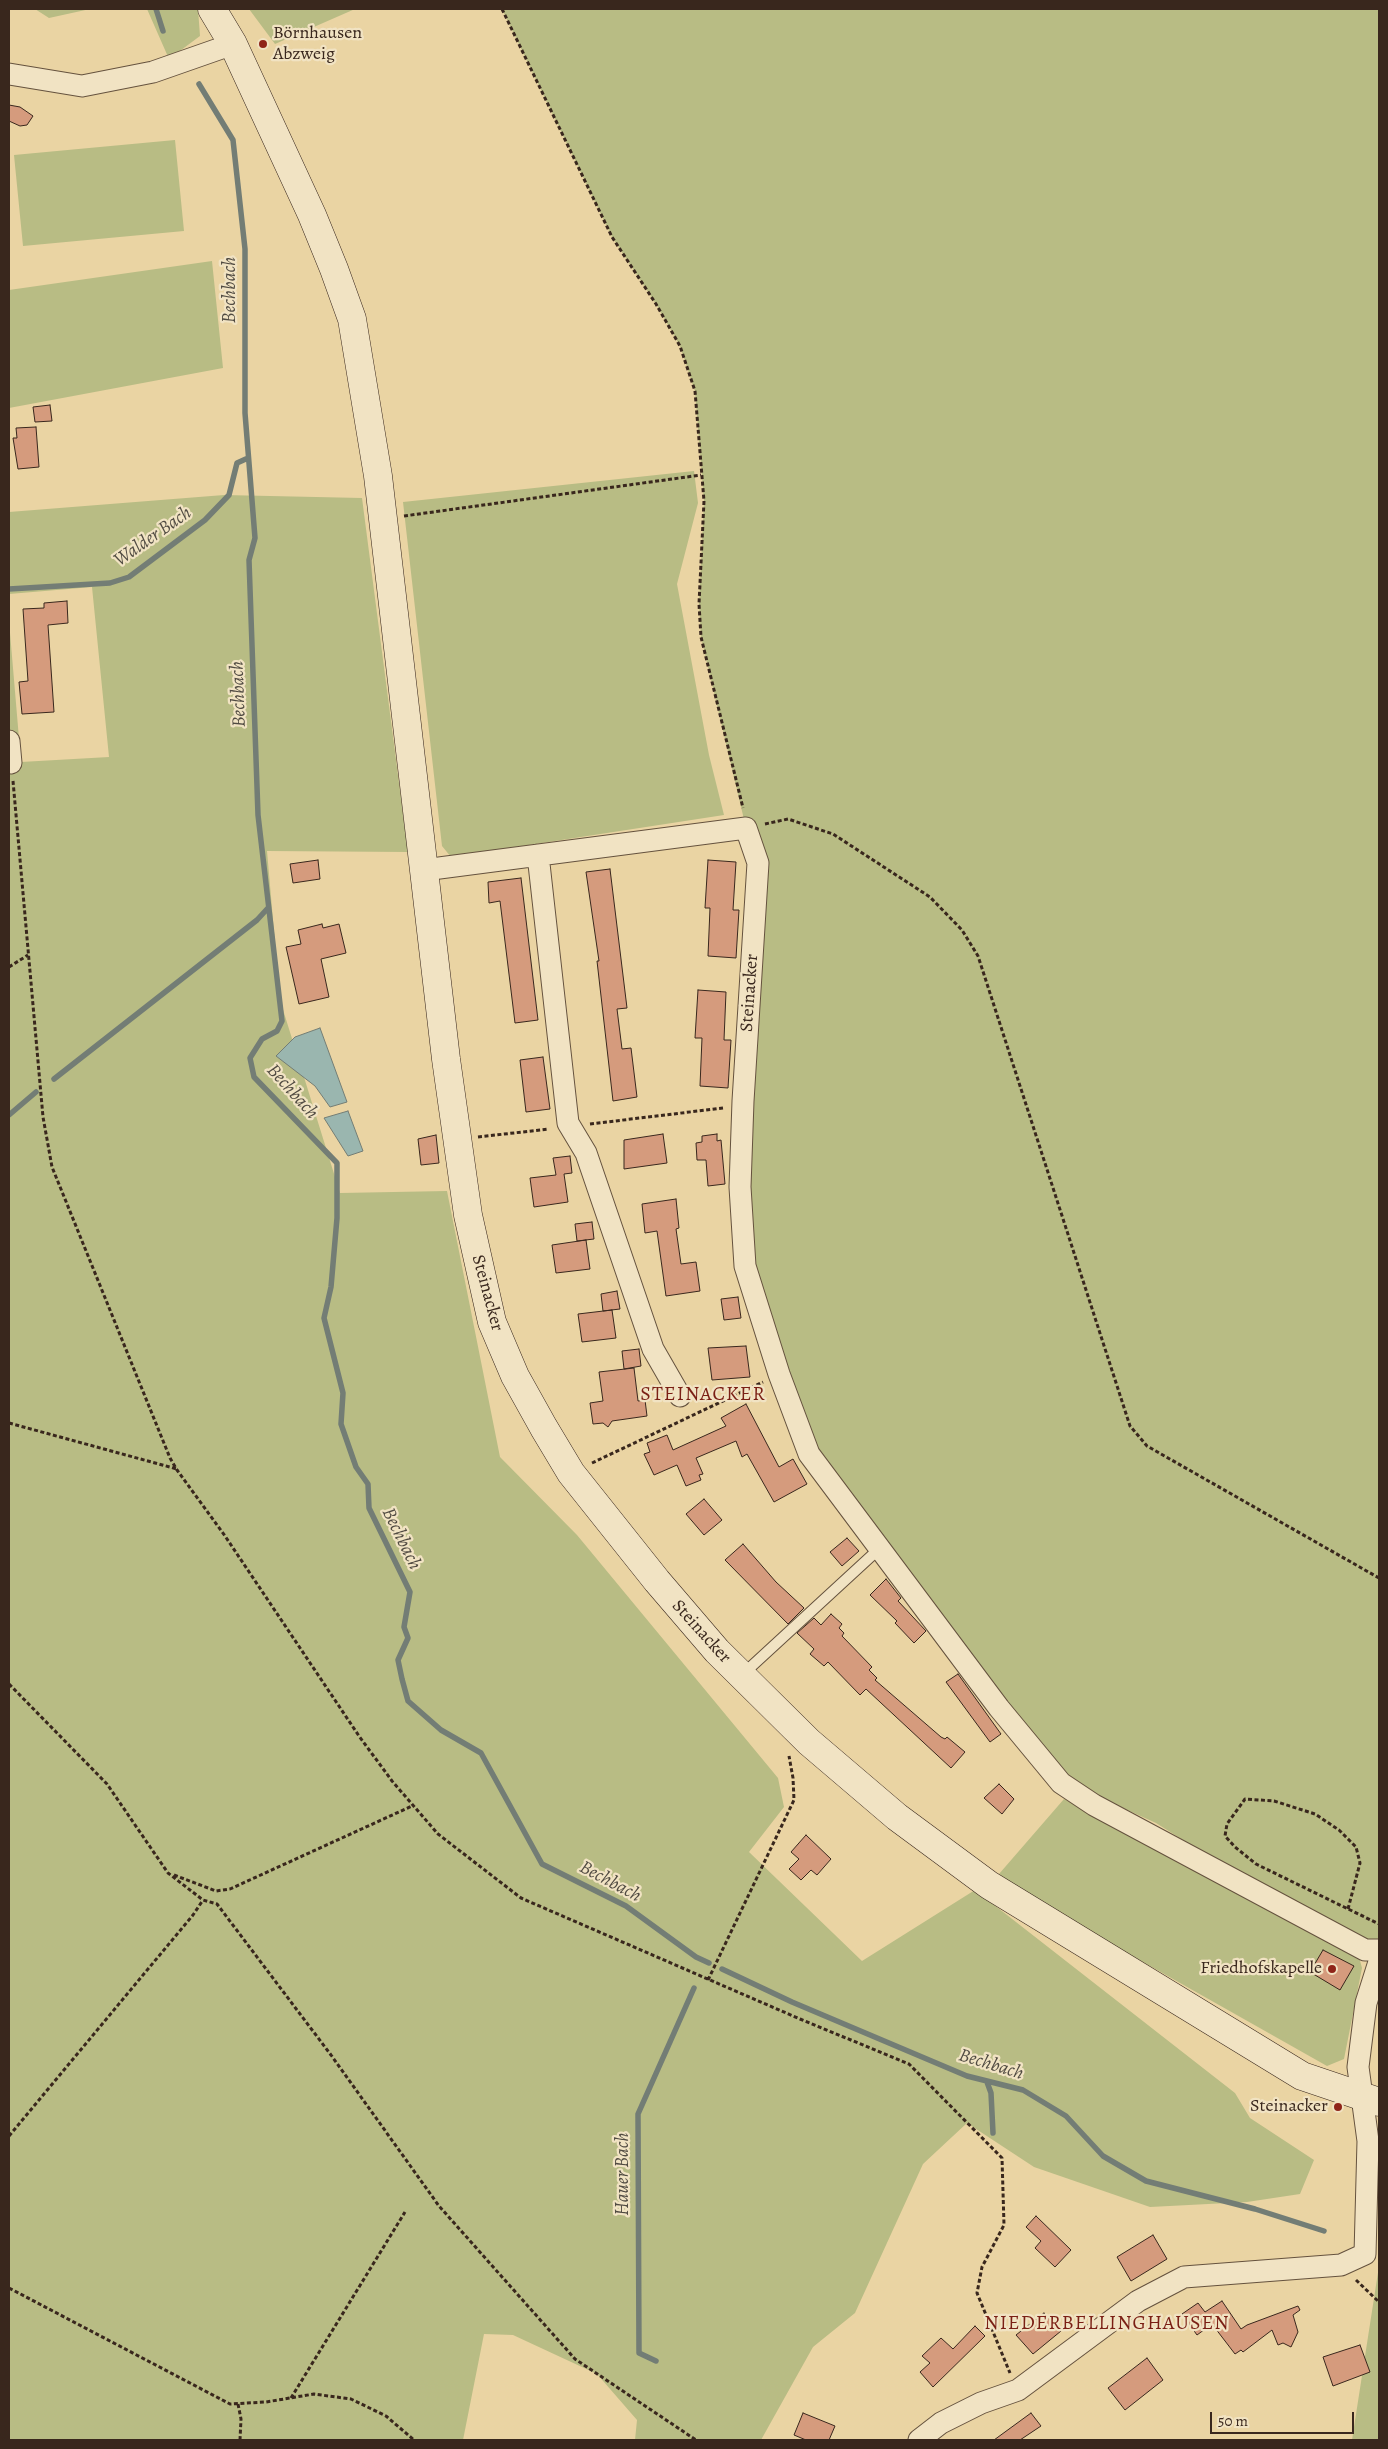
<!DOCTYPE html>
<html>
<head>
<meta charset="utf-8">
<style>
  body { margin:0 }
  #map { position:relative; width:1388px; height:2449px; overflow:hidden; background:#ead4a3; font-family:Alegreya,serif }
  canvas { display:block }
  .frame { position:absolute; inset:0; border:10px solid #39271d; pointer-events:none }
  .scale { position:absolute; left:1210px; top:2412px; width:144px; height:22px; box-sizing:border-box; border:2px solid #39271d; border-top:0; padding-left:6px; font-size:15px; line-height:18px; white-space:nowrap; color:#39271d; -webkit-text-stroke:4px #f1e3c3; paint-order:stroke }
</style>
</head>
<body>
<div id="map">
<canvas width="1388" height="2449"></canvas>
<div class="frame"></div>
<div class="scale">50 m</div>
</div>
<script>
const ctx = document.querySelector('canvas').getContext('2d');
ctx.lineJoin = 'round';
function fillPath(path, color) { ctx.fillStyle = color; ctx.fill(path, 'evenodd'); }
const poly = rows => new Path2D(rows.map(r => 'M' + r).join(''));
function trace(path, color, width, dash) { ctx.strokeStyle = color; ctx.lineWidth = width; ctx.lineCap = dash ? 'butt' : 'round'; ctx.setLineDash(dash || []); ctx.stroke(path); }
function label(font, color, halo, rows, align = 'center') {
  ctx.font = font + ' Alegreya,serif'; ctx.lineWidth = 4.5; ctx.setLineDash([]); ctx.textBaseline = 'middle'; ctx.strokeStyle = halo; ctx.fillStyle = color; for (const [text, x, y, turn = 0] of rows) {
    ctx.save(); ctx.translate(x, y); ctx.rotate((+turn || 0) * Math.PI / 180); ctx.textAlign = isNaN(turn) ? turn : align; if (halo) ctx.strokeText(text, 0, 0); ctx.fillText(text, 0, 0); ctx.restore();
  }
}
fillPath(poly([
  [35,9,90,9,49,18],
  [147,9,198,9,200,36,169,59],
  [249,9,355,9,275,44],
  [502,9,1379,9,1379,1950,1306,1918,1156,1823,1074,1786,809,1454,745,1266,751,982,746,828,701,637,699,604,704,501,695,391,680,346,656,304,612,237],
  [175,140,184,231,23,246,14,155],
  [212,261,223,368,9,408,9,290],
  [694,471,698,503,677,584,709,755,724,815,451,857,442,846,403,502],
  [224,495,362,498,408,852,267,851,280,1000,340,1193,447,1191,500,1457,577,1535,778,1778,784,1807,749,1852,862,1961,975,1890,1235,2093,1250,2118,1314,2160,1300,2194,1247,2202,1150,2207,1034,2167,967,2123,923,2164,855,2313,813,2347,761,2440,635,2440,637,2420,597,2374,513,2335,484,2334,463,2440,9,2440,9,621,21,762,109,757,92,587,9,594,9,512],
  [1064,1799,1132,1832,1359,1957,1362,1968,1344,2059,1327,2066,1042,1905,999,1874],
  [1379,2266,1379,2440,1352,2440]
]), '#b8bc84');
const water = poly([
  [320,1028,347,1102,330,1107,315,1086,276,1056,295,1037,320,1028],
  [348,1111,363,1151,348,1156,324,1118,348,1111]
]);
fillPath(water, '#9ab6af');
trace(water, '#737d75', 1);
trace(poly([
  [156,9,163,31],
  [199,84,233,140,245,249,245,413,255,538,249,560,258,815,282,1021,277,1031,262,1039,250,1058,254,1077,337,1163,337,1218,331,1287,324,1318,343,1393,341,1424,356,1467,368,1484,369,1508,410,1592,404,1627,408,1638,398,1660,402,1679,408,1701,441,1730,481,1753,542,1864,626,1906,696,1957,709,1963],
  [9,589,110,583,129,577,205,520,229,495,237,463,248,458],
  [54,1079,257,920,268,908],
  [9,1115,36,1092],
  [722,1969,792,2002,967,2076,1023,2090,1066,2116,1103,2156,1146,2181,1255,2209,1324,2231],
  [987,2082,991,2093,993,2133],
  [656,2361,639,2353,638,2114,694,1988]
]), '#737d75', 5.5);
const building = poly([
  [9,105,20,107,33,116,27,125,20,126,9,121,9,105],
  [50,405,52,421,35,422,33,407,50,405],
  [36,427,39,467,18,469,13,438,17,438,16,428,36,427],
  [67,601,68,623,48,625,54,712,22,714,19,682,28,681,23,609,44,608,44,603,67,601],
  [318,860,320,879,293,883,290,864,318,860],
  [708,860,736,862,733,910,739,910,736,958,708,956,710,908,705,908,708,860],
  [610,869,627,1008,617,1009,622,1049,631,1048,637,1097,613,1101,597,961,599,961,586,872,610,869],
  [521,878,538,1020,515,1023,500,901,489,903,488,882,521,878],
  [322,924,323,928,339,924,346,953,321,959,329,997,299,1004,286,947,301,944,298,930,322,924],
  [698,990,726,992,724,1040,731,1040,728,1088,700,1086,702,1038,695,1038,698,990],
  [543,1057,550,1109,526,1112,520,1060,543,1057],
  [663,1134,667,1163,624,1169,624,1140,663,1134],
  [717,1134,717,1141,721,1140,725,1184,708,1186,706,1160,697,1160,696,1143,702,1142,702,1136,717,1134],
  [436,1135,439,1163,421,1165,418,1139,436,1135],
  [570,1156,572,1173,564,1174,568,1202,534,1207,530,1178,556,1175,553,1158,570,1156],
  [676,1199,679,1228,676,1229,681,1264,696,1262,700,1291,666,1296,657,1231,645,1233,642,1204,676,1199],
  [592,1222,594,1239,577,1241,575,1224,592,1222],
  [586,1240,590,1269,556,1273,552,1245,586,1240],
  [617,1291,620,1309,603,1311,601,1294,617,1291],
  [738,1297,741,1318,724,1320,721,1299,738,1297],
  [612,1310,616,1338,582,1342,578,1314,612,1310],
  [746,1346,750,1377,712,1380,708,1348,746,1346],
  [639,1349,641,1366,624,1369,622,1351,639,1349],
  [634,1368,638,1401,645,1400,647,1416,612,1421,608,1427,603,1423,593,1424,590,1403,603,1401,599,1372,634,1368],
  [746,1404,779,1467,793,1459,807,1484,774,1502,747,1454,742,1457,736,1441,696,1458,703,1474,699,1475,701,1480,686,1486,677,1465,654,1475,644,1454,650,1452,647,1443,667,1435,673,1450,726,1426,721,1418,746,1404],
  [704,1499,722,1520,704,1535,686,1514,704,1499],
  [847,1538,859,1551,842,1566,830,1552,847,1538],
  [743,1544,776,1582,804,1608,788,1624,725,1560,743,1544],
  [886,1579,901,1598,898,1601,926,1631,914,1643,895,1623,897,1621,870,1595,886,1579],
  [831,1614,842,1624,839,1628,844,1633,842,1636,872,1667,869,1670,877,1678,875,1680,941,1737,945,1739,947,1737,965,1752,951,1768,866,1689,860,1695,828,1662,824,1666,810,1654,814,1649,797,1633,814,1618,821,1625,831,1614],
  [958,1674,1001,1734,990,1742,946,1682,958,1674],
  [999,1784,1014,1799,1002,1814,984,1798,999,1784],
  [806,1835,831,1859,817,1875,811,1870,801,1880,789,1869,799,1859,791,1852,806,1835],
  [1323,1950,1354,1966,1340,1990,1310,1972,1323,1950],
  [1036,2216,1071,2250,1055,2267,1035,2248,1041,2241,1026,2227,1036,2216],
  [1153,2235,1167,2259,1131,2281,1117,2257,1153,2235],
  [1222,2301,1241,2329,1247,2325,1298,2306,1300,2310,1293,2315,1298,2332,1291,2347,1283,2343,1278,2345,1272,2330,1243,2352,1241,2350,1235,2354,1212,2324,1197,2335,1182,2314,1198,2303,1205,2312,1222,2301],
  [1044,2313,1061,2331,1033,2354,1016,2335,1044,2313],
  [975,2326,985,2336,933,2387,920,2372,930,2363,922,2356,941,2338,953,2349,975,2326],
  [1360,2345,1370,2372,1333,2386,1323,2357,1360,2345],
  [1147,2358,1163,2380,1125,2410,1108,2388,1147,2358],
  [803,2413,835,2426,829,2440,806,2440,794,2435,803,2413],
  [1031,2413,1041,2426,1020,2440,994,2440,1031,2413]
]);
fillPath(building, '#d59b7d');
trace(building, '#39271d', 1);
const lane = poly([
  [742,1675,880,1548]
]);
const street = poly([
  [9,74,82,86,153,72,233,44],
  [9,741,11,763],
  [538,855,568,1123,586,1153,653,1349,680,1396],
  [424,870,746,828,758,863,743,1101,740,1187,745,1266,779,1374,809,1454,999,1708,1061,1783,1094,1805,1365,1950,1379,1950],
  [919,2440,941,2423,981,2403,1018,2390,1138,2301,1184,2277,1341,2265,1365,2254,1368,2141,1358,2067,1366,2003,1379,1962]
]);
const secondary = poly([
  [212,9,233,44,312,215,334,269,352,319,378,476,446,1059,468,1215,492,1322,515,1376,544,1428,571,1473,657,1581,717,1651,809,1742,897,1817,989,1885,1302,2076,1379,2102]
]);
trace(lane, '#65523e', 12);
trace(street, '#65523e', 23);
trace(secondary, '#39271d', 29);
trace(poly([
  [502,9,612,237,656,304,680,346,695,391,704,501,699,604,701,637,743,808],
  [404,516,701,475],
  [13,781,43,1117,52,1167,170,1458,177,1470,225,1536,359,1736,392,1781,438,1834,521,1898,800,2019,909,2064,1002,2158,1004,2225,982,2267,977,2293,1010,2373],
  [765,824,788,819,833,834,930,897,962,930,978,956,1130,1426,1147,1446,1379,1578],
  [9,967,28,955],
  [590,1124,723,1108],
  [478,1137,549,1129],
  [9,1423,177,1469],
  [592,1463,763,1382],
  [9,1684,107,1784,168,1873,203,1900,217,1904,331,2055,439,2206,575,2359,696,2440],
  [174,1875,216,1891,230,1889,412,1806],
  [1348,1909,1360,1863,1356,1847,1339,1830,1315,1814,1274,1801,1245,1799,1227,1824,1225,1836,1235,1847,1256,1864,1344,1907,1379,1924],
  [708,1980,794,1800,793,1778,789,1756],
  [9,2136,193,1915,203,1900],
  [1356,2280,1379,2302],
  [9,2288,230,2404,266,2402,314,2394,351,2399,386,2416,414,2440],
  [291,2398,405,2212],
  [238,2404,241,2419,240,2440]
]), '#39271d', 3, [4, 2.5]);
trace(lane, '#f1e3c3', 10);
trace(street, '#f1e3c3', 21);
trace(secondary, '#f1e3c3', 28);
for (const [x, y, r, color] of [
  [263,44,5,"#8f2418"],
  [1332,1969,5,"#8f2418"],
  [1338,2107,5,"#8f2418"]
]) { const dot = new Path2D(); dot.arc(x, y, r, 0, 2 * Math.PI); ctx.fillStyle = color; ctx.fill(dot); trace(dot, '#f1e3c3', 2); }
label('18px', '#39271d', '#f1e3c3', [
  ["Börnhausen",273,34,"left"],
  ["Abzweig",273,55,"left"],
  ["Friedhofskapelle",1322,1969],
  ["Steinacker",1328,2107]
], 'right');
label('18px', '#39271d', '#f1e3c3', [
  ["Steinacker",750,993,-86],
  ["Steinacker",487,1293,75],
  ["Steinacker",701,1632,48]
]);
label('italic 19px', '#514b42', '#f1e3c3', [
  ["Bechbach",230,290,-90],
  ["Walder Bach",153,537,-35],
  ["Bechbach",239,694,-92],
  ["Bechbach",292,1092,48],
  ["Bechbach",401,1539,64],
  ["Bechbach",610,1882,28],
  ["Bechbach",991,2065,17],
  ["Hauer Bach",623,2174,-90]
]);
ctx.letterSpacing = '1px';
label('20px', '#7a1f14', '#f1e3c3', [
  ["STEINACKER",703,1395],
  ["NIEDERBELLINGHAUSEN",1107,2324]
]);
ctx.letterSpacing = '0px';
</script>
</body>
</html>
